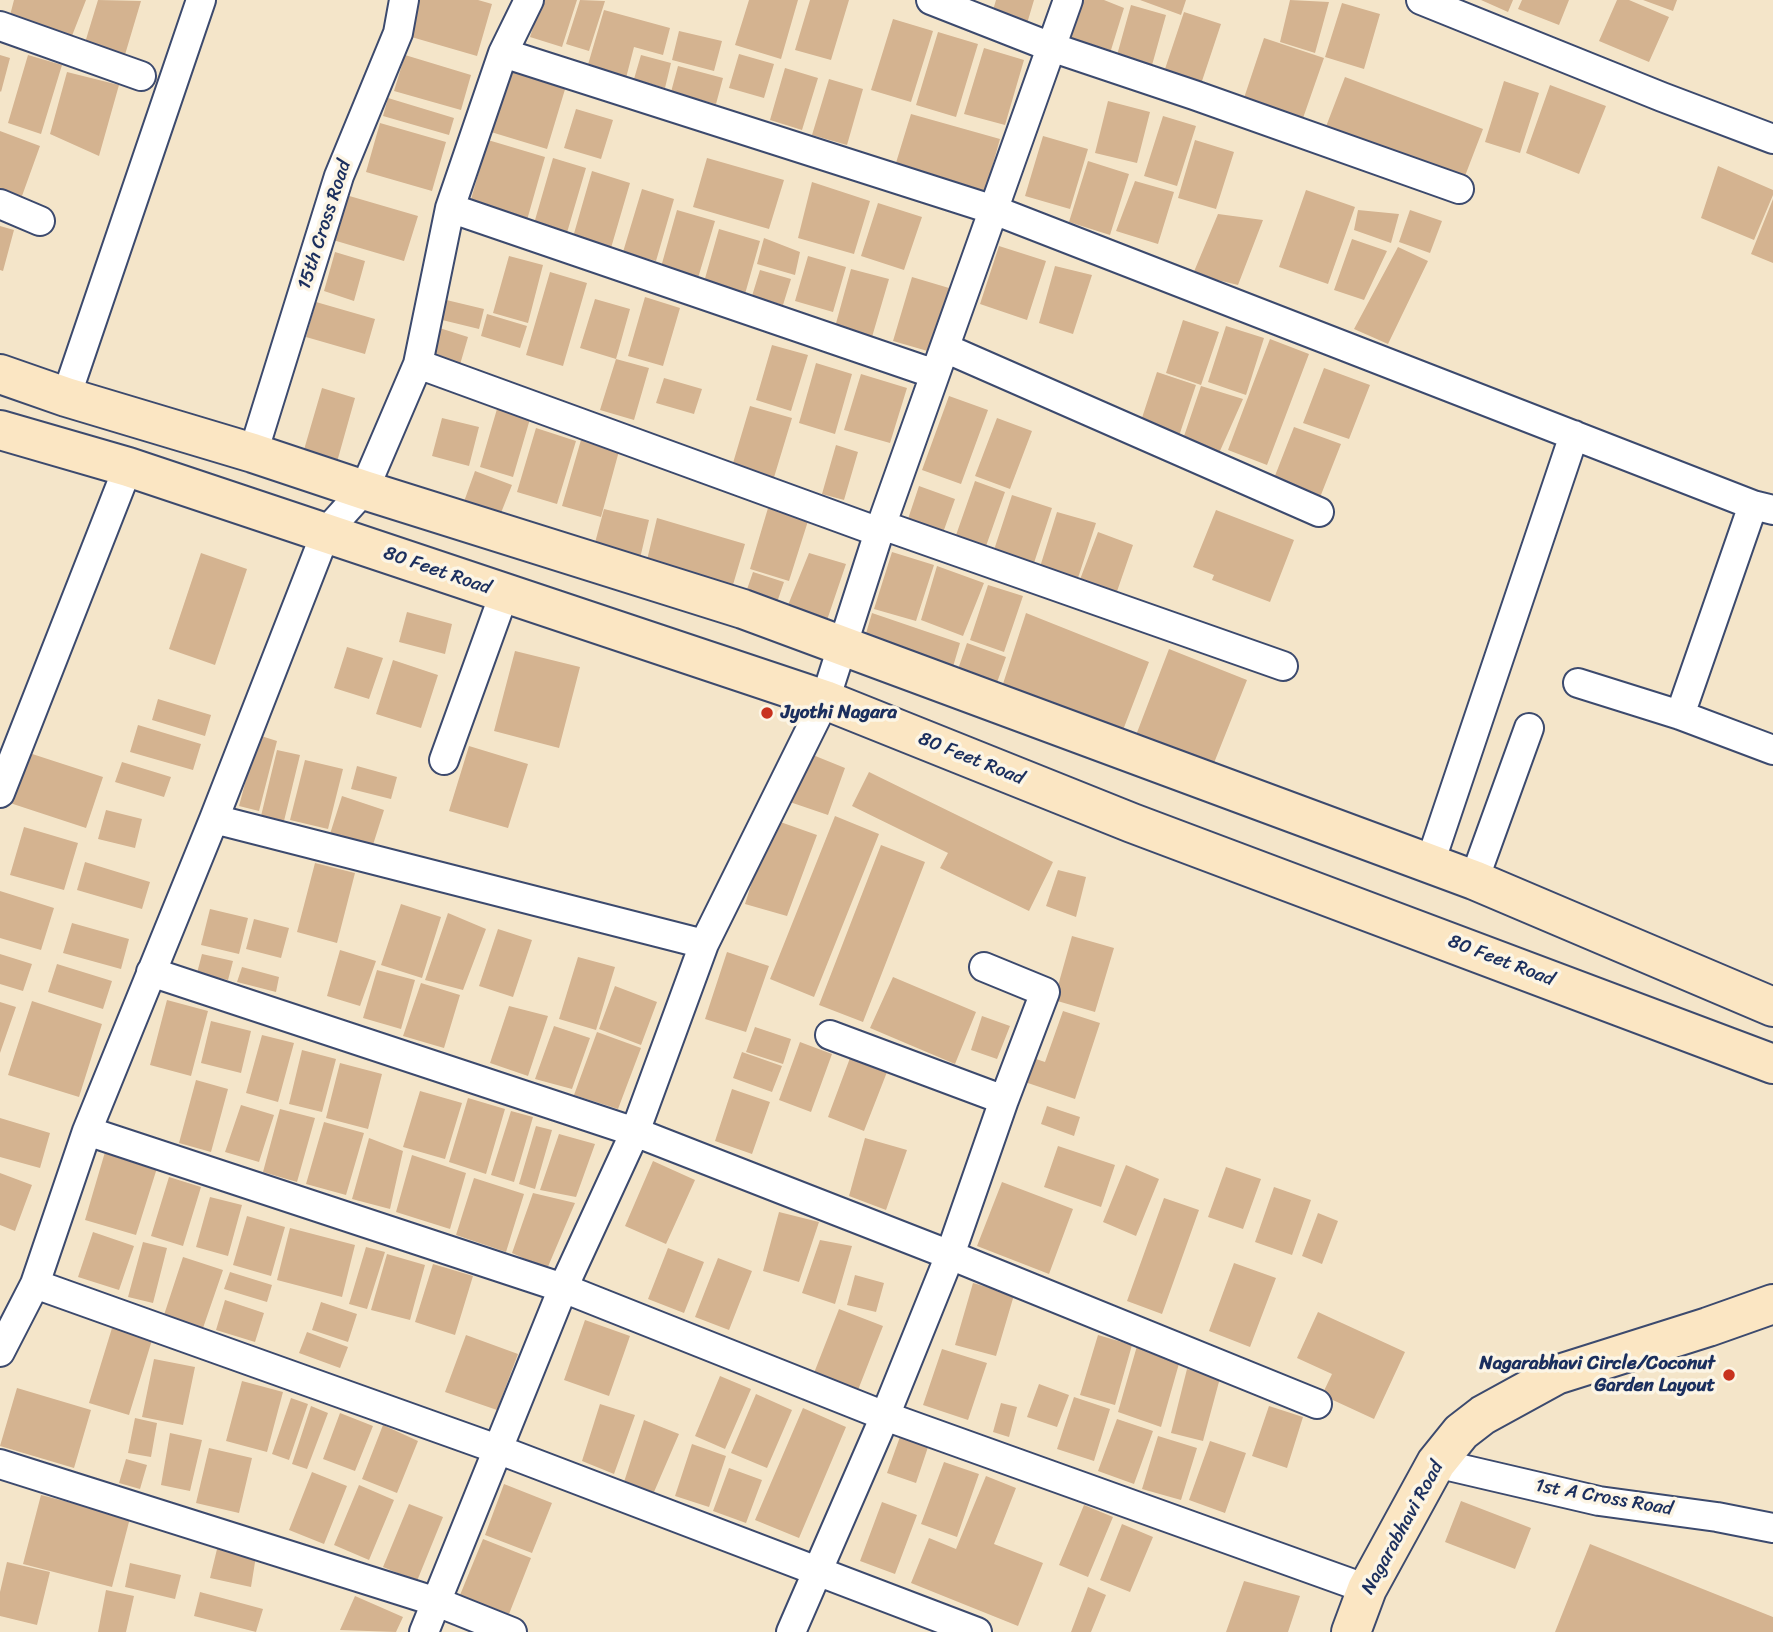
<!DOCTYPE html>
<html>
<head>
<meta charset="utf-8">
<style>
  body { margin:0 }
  canvas { display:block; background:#f4e5c9 }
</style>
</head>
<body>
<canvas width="1773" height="1632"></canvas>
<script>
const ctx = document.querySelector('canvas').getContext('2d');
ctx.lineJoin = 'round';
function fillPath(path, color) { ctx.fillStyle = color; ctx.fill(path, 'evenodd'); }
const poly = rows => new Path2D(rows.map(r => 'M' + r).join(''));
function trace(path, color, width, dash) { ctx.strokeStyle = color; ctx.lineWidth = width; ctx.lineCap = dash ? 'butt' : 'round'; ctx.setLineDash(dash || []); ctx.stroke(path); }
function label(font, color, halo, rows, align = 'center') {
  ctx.font = font + ' Sriracha,sans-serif'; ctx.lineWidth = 7; ctx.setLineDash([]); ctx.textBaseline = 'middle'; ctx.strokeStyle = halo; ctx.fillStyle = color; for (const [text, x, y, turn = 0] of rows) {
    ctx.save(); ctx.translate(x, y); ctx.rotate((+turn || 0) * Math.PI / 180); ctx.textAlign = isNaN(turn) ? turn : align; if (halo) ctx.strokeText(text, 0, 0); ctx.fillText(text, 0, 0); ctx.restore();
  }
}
fillPath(poly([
  [14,0,86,0,68,46,8,23],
  [98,0,141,1,124,58,84,46],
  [419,0,478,0,492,4,477,56,408,36],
  [542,0,577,0,562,47,530,37],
  [580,0,605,1,589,51,566,44],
  [749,0,798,0,781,59,735,45],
  [810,0,849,0,831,60,795,50],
  [996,0,1034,0,1026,27,991,17],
  [1079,0,1104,0,1124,8,1107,63,1064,47],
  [1140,0,1186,0,1181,15],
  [1290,0,1329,2,1315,53,1280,42],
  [1481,0,1513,0,1508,12],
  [1522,0,1569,0,1559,25,1518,9],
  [1617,0,1629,0,1669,17,1649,62,1599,41],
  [1643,0,1677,0,1673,11],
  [1342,3,1380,14,1364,69,1325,57],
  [1131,5,1166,15,1149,76,1114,66],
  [604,10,670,28,663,55,634,47,626,78,587,68],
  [1184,12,1221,24,1201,84,1164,72],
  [893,19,933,31,911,102,871,90],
  [679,31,722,41,714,71,672,60],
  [938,32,978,44,956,117,916,105],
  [1264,38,1324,58,1302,121,1243,101],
  [984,48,1024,60,1005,125,964,114],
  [739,54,774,64,764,98,729,88],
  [0,55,10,58,1,92,0,91],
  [28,55,62,65,41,134,8,123],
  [405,55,471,75,461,110,394,91],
  [641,55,671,63,665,88,634,79],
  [678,66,723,78,716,104,671,92],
  [785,68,818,78,802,130,770,120],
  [509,69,566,86,547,149,491,132],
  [67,72,119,85,99,156,50,134],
  [1345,77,1483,129,1460,189,1322,137],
  [829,79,863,89,847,145,812,135],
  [1504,81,1539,93,1520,153,1485,142],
  [1550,85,1606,106,1579,174,1526,153],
  [388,98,454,118,449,135,383,116],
  [1108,101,1150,112,1137,163,1095,153],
  [576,109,613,120,601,159,564,148],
  [911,114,1000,139,985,192,895,166],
  [1163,116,1196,126,1177,186,1144,176],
  [380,123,446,142,432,191,366,172],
  [0,131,40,146,22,196,0,189],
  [1043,136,1088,149,1070,209,1025,196],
  [488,140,545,157,527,220,470,203],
  [1195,140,1234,152,1216,209,1178,198],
  [553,158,586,168,566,236,533,227],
  [707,158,784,180,769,229,693,207],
  [1088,161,1129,174,1110,235,1069,222],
  [1718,166,1773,190,1773,195,1754,240,1701,218],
  [592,171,630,183,611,248,573,237],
  [1135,181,1174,192,1158,244,1116,231],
  [812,182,870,201,854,254,798,238],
  [642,189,674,199,656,261,623,252],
  [1306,190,1355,207,1328,284,1279,267],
  [346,195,418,216,404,261,333,240],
  [1773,199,1773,263,1751,254],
  [878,203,922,217,904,270,861,256],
  [677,210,715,221,698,278,661,267],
  [1358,210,1399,214,1391,243,1354,230],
  [1410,210,1442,221,1430,253,1399,242],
  [1218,214,1263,220,1238,285,1193,274],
  [0,226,14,230,3,271,0,270],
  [719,229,760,241,745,294,704,282],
  [764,238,800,252,795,275,757,264],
  [1352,239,1387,251,1364,300,1334,290],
  [999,246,1046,261,1027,320,980,304],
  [1398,247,1428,261,1388,344,1354,329],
  [335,252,365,261,354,301,324,291],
  [509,256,543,265,528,323,493,313],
  [808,256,846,267,833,312,795,301],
  [1055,266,1092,275,1073,334,1039,323],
  [851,269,889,279,872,337,835,327],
  [760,270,791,279,783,305,752,296],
  [550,272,587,283,563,366,526,355],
  [912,277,949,288,931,352,893,341],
  [645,297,680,308,663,366,628,356],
  [438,298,484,309,479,329,434,318],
  [595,299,630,309,616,359,580,348],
  [316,302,375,319,365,354,306,337],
  [487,314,527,326,520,348,481,336],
  [1183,320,1219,332,1201,385,1166,373],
  [430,325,468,337,457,375,418,364],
  [1226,326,1264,338,1246,395,1208,382],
  [1270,339,1309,354,1267,465,1228,450],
  [772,345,808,355,791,411,756,400],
  [616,359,649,368,634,420,600,410],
  [816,363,852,374,835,434,799,423],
  [1324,368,1370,385,1349,439,1303,423],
  [1157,372,1196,385,1177,442,1138,430],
  [861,374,907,388,890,443,844,430],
  [664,378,702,389,694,414,656,403],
  [1201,386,1243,399,1216,460,1181,445],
  [322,388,355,398,335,469,301,460],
  [949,396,988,410,961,484,922,470],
  [750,406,792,418,772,484,730,473],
  [497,409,530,419,513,477,480,467],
  [442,418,479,427,469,466,432,456],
  [997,418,1032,431,1010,489,975,476],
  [1294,427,1341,444,1317,505,1271,486],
  [536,428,576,441,557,504,517,492],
  [581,440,619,451,601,517,562,506],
  [836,445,858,452,844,500,822,494],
  [475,471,512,485,497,523,461,510],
  [975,481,1005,492,985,549,955,538],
  [919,486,955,499,939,544,904,531],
  [1012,495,1052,508,1033,566,993,553],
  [768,508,808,521,789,581,750,569],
  [604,509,649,520,638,567,592,554],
  [1216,510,1294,540,1270,602,1212,580,1214,575,1193,567],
  [1057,512,1096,523,1077,581,1040,567],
  [657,518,745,544,730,595,647,560],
  [1098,532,1133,545,1113,603,1076,590],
  [892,552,934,565,916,621,874,609],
  [201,553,247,569,215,665,169,649],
  [809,553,846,564,824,629,784,615],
  [937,566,984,583,963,636,921,620],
  [753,572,784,582,774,611,743,601],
  [988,585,1023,596,1004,652,970,640],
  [407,612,452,624,445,654,399,642],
  [872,613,960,643,950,677,862,647],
  [1026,613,1149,662,1120,738,1001,690],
  [967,643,1006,657,994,691,955,678],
  [347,647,383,658,369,699,334,688],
  [1169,649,1247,680,1210,773,1133,743],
  [515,651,580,667,559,748,494,731],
  [393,660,438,675,421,728,376,714],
  [158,699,211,715,205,736,152,720],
  [138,725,201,744,193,770,130,752],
  [258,735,277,741,259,811,239,806],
  [469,746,528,764,508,828,449,811],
  [277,750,300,755,284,821,261,816],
  [23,751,103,777,86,828,7,802],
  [803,751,845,768,828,815,784,800],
  [305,760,343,769,328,829,290,820],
  [122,762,171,777,164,797,115,782],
  [357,766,397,777,391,799,351,789],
  [869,772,1053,862,1029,911,940,868,948,853,852,806],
  [342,796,384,810,372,848,330,834],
  [106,810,142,819,135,848,98,839],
  [835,816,879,834,814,997,770,979],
  [772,819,817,835,787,916,745,904],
  [24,827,78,843,64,890,10,875],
  [881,845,925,862,863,1022,819,1005],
  [85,862,150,882,142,909,77,890],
  [315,863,355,873,337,943,297,932],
  [1058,870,1086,877,1076,917,1046,906],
  [0,891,54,908,41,950,0,938],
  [401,904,441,917,422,978,381,965],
  [210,909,248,918,239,954,201,945],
  [448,913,486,929,463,990,425,980],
  [254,919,289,928,281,958,246,949],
  [72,923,129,939,121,969,63,953],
  [498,929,532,940,513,997,479,986],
  [1072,936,1114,948,1095,1012,1054,1000],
  [340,950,376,961,360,1006,327,996],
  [727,952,769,966,746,1032,705,1019],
  [0,954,32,964,23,991,0,984],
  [202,954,233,961,228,980,197,973],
  [578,957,615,967,596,1030,559,1019],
  [57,964,112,981,103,1009,48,992],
  [242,967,279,977,276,992,237,982],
  [377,970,415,980,401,1029,363,1018],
  [893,977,976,1012,955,1064,870,1028],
  [421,983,460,995,444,1048,403,1036],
  [615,986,657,1002,641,1045,599,1029],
  [167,1000,208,1011,191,1076,150,1065],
  [32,1001,102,1024,79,1097,8,1075],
  [0,1002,16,1007,0,1053],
  [509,1006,548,1016,528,1076,490,1063],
  [1063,1011,1100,1023,1075,1099,1022,1081,1030,1057,1045,1062],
  [982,1016,1010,1026,997,1059,971,1050],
  [211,1021,251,1031,241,1073,201,1063],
  [554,1026,590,1038,572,1089,535,1079],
  [755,1027,791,1039,783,1064,746,1052],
  [597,1032,641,1048,618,1109,574,1095],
  [262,1035,294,1043,278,1102,246,1093],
  [800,1042,832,1054,811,1112,779,1100],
  [302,1050,336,1059,322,1112,289,1104],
  [742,1052,782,1066,772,1092,733,1078],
  [850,1058,887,1072,864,1131,828,1117],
  [340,1063,382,1074,368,1129,326,1118],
  [196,1080,228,1089,211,1152,179,1143],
  [732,1089,770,1102,752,1154,715,1141],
  [420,1091,462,1103,445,1159,403,1147],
  [468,1098,505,1109,486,1174,449,1162],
  [241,1105,274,1115,259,1162,225,1152],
  [1047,1106,1080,1117,1074,1136,1041,1124],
  [280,1109,315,1118,297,1182,263,1172],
  [511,1111,533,1117,514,1182,491,1175],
  [0,1118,50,1133,40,1168,0,1157],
  [324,1122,364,1133,346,1195,306,1184],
  [536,1126,552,1130,535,1189,519,1184],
  [559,1134,595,1144,576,1197,540,1190],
  [369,1138,403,1151,390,1209,352,1199],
  [865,1138,907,1150,886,1210,849,1196],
  [1058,1146,1115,1165,1101,1207,1044,1187],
  [105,1152,157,1168,136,1235,85,1220],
  [412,1155,466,1173,450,1229,396,1212],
  [653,1161,695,1180,666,1244,625,1226],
  [1126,1165,1159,1179,1136,1236,1103,1222],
  [1226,1167,1261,1179,1243,1229,1208,1217],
  [0,1173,32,1185,15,1231,0,1225],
  [169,1177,201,1187,183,1246,151,1236],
  [474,1178,524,1194,506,1252,456,1235],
  [1002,1182,1073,1209,1049,1274,977,1246],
  [1274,1187,1311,1200,1292,1255,1255,1242],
  [533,1193,575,1203,547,1269,512,1253],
  [210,1197,242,1205,228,1256,196,1247],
  [1164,1198,1199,1210,1162,1314,1127,1301],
  [779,1212,819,1222,799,1282,763,1271],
  [1318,1213,1338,1221,1322,1264,1302,1256],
  [247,1216,285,1227,271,1276,233,1265],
  [290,1228,355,1245,342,1297,277,1280],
  [93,1232,134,1246,119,1290,78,1277],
  [820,1240,852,1246,835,1304,802,1293],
  [143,1242,167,1248,153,1303,128,1297],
  [366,1247,385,1252,367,1309,349,1304],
  [668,1248,704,1262,684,1313,648,1299],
  [387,1254,425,1265,410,1320,371,1310],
  [183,1257,223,1270,203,1328,164,1315],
  [718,1258,752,1271,729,1330,695,1317],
  [1234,1263,1276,1278,1250,1347,1209,1331],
  [433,1264,473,1276,455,1335,415,1322],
  [230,1272,272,1285,267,1302,224,1289],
  [855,1275,884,1283,876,1312,847,1305],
  [973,1283,1014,1295,996,1356,955,1345],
  [225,1300,264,1313,255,1342,216,1330],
  [321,1302,357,1314,348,1342,312,1330],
  [839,1309,883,1326,858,1390,814,1373],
  [1318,1312,1405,1352,1374,1419,1322,1395,1332,1374,1297,1358],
  [585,1320,630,1336,609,1396,564,1380],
  [112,1328,152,1340,129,1415,89,1403],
  [307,1332,348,1347,340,1368,299,1353],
  [466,1335,518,1354,497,1410,445,1392],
  [1098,1335,1132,1345,1115,1405,1080,1395],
  [1137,1346,1180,1360,1161,1427,1118,1412],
  [942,1349,987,1363,968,1420,923,1405],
  [154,1359,195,1367,183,1425,142,1417],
  [1187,1369,1220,1378,1203,1441,1171,1433],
  [720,1376,751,1389,725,1449,695,1436],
  [242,1381,283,1392,267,1452,226,1441],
  [1039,1384,1069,1395,1057,1427,1027,1417],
  [17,1388,91,1410,74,1468,0,1446],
  [756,1394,792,1410,767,1468,731,1453],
  [1074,1397,1110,1409,1094,1461,1057,1449],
  [291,1398,308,1404,289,1460,272,1454],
  [1001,1403,1017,1407,1009,1437,993,1432],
  [600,1404,635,1415,614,1474,582,1461],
  [311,1406,328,1413,307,1469,292,1464],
  [1269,1406,1303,1417,1287,1468,1252,1456],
  [803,1408,846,1427,799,1538,755,1520],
  [340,1413,373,1426,355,1471,323,1459],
  [135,1418,157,1423,151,1457,128,1453],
  [1117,1419,1153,1431,1134,1484,1098,1471],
  [644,1420,679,1434,654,1492,624,1482],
  [383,1425,418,1441,397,1493,362,1479],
  [170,1433,202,1440,190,1491,161,1485],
  [901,1434,929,1444,916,1483,887,1473],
  [1158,1436,1197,1448,1181,1500,1142,1489],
  [1210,1441,1246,1453,1225,1513,1189,1500],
  [692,1444,726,1456,709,1507,675,1496],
  [209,1448,252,1458,239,1513,196,1503],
  [126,1459,147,1465,140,1489,119,1483],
  [944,1462,979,1474,957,1537,921,1524],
  [729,1468,762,1480,746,1523,713,1511],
  [312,1472,347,1486,324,1544,289,1530],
  [986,1476,1016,1488,994,1544,1043,1563,1018,1626,911,1583,929,1538,956,1549],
  [504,1484,552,1503,532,1553,485,1535],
  [359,1485,394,1500,369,1560,334,1545],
  [41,1495,130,1518,112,1587,23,1564],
  [1461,1501,1531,1528,1515,1569,1445,1542],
  [882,1502,917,1515,895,1574,860,1561],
  [409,1504,443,1517,417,1581,383,1567],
  [1084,1505,1113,1517,1088,1577,1059,1565],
  [1122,1524,1153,1537,1130,1592,1100,1580],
  [483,1539,531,1558,509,1614,460,1595],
  [1590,1544,1773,1617,1773,1632,1555,1632],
  [218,1545,256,1556,251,1587,210,1578],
  [7,1562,50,1572,37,1625,0,1616,0,1592],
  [130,1563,181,1575,175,1599,125,1587],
  [1244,1581,1300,1596,1288,1632,1226,1632],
  [1088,1587,1106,1595,1091,1632,1071,1632],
  [106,1590,134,1596,126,1632,98,1632],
  [200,1592,263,1609,256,1632,194,1616],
  [355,1596,403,1617,396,1632,340,1630]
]), '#d4b390');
const street = poly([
  [529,0,503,53,450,208,418,364,879,532],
  [931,0,1051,47,1194,95,1459,189],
  [1421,0,1662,97,1773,139],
  [0,26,141,76],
  [503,53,994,210,1753,505,1773,510],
  [0,204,40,221],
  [450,208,935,374],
  [945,348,1319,512],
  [66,397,201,0],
  [253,453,339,176,398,33,404,0],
  [882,525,1283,666],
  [1578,683,1680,715,1773,750],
  [1680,715,1753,505],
  [444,760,504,594],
  [0,793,128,467],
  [214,819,704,944],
  [1430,863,1574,435],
  [1474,880,1529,728],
  [984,967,1045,992,1004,1100],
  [151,972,635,1132,950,1255,1317,1404],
  [87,1131,563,1288,885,1416,1367,1589],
  [35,1284,497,1449,977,1632],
  [0,1352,35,1284,87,1131,214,819,326,532,364,490,418,364],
  [1436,1463,1599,1501,1717,1517,1773,1528],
  [0,1464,437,1602,512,1632],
  [424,1632,563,1288,635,1132,704,944,825,700,879,532,1068,0],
  [791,1632,885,1416,950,1255,1004,1100,830,1035]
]);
const secondary = poly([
  [0,374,66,397,253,453,364,490,743,609,1474,880,1773,1007],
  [0,430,128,467,825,700,1132,823,1773,1064],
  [1351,1632,1367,1589,1436,1463,1461,1432,1483,1415,1556,1375,1708,1327,1773,1304]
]);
trace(street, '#3c4a6e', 32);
trace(secondary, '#3c4a6e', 42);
trace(street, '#fff', 28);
trace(secondary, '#fbe6c3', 38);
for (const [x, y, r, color] of [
  [767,713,7,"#c8321e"],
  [1729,1375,7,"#c8321e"]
]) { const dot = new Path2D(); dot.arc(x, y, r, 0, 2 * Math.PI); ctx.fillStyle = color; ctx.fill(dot); trace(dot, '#fcf5e5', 2.5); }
label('19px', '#1b2f5e', '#fcf5e5', [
  ["15th Cross Road",325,225,-72],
  ["80 Feet Road",437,571,19],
  ["80 Feet Road",971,759,22],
  ["80 Feet Road",1501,961,21],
  ["1st A Cross Road",1604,1498,10],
  ["Nagarabhavi Road",1403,1528,-61]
]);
label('bold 19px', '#1b2f5e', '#fcf5e5', [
  ["Jyothi Nagara",781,713],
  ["Nagarabhavi Circle/Coconut",1715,1364,"right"],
  ["Garden Layout",1715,1386,"right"]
], 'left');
</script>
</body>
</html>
